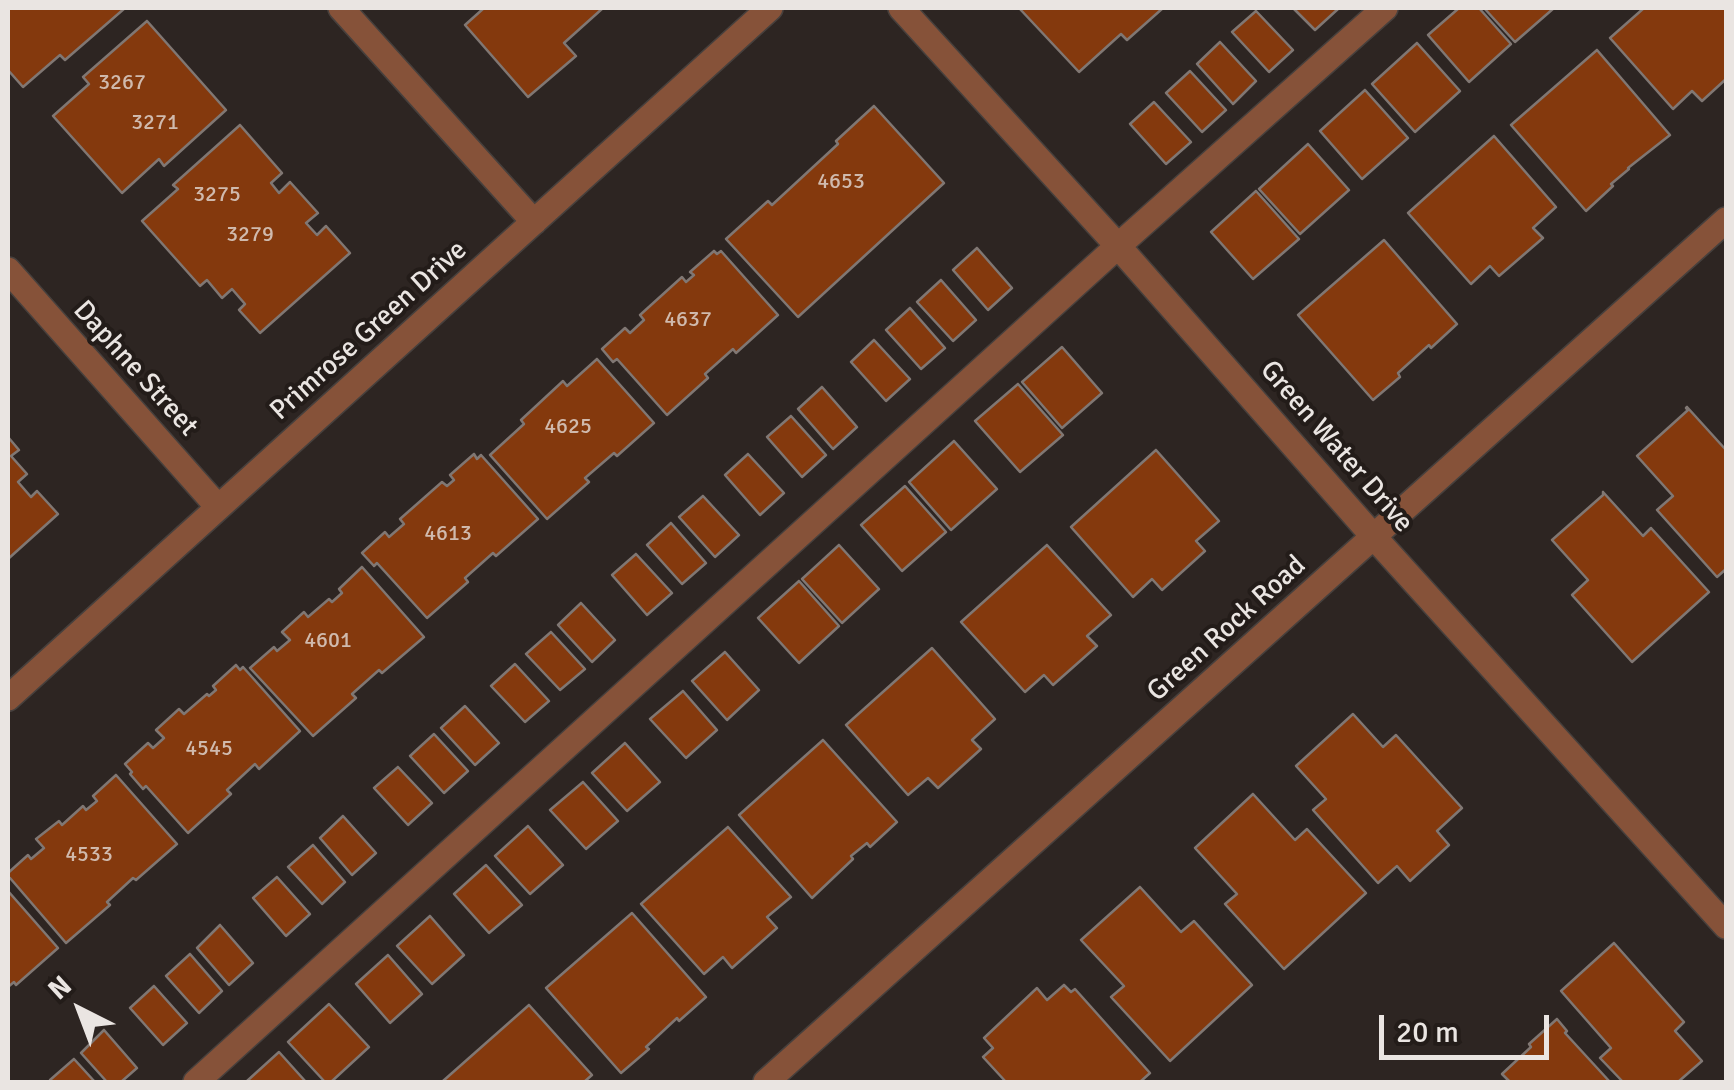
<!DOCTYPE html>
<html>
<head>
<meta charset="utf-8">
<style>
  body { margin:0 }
  #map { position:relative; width:1734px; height:1090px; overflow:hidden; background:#2d2522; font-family:Signika,sans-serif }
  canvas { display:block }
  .frame { position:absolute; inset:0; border:10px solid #eae5e2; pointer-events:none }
  .north { position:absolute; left:30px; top:960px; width:100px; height:100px; -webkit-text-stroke:8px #231c19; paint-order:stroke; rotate:318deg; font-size:28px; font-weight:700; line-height:40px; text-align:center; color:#eae5e2 }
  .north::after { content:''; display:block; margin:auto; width:35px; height:45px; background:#eae5e2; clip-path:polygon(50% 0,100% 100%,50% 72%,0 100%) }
  .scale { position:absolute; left:1379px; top:1015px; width:170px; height:45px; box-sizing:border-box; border:5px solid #eae5e2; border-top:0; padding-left:12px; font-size:30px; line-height:35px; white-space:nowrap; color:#eae5e2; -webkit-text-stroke:8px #231c19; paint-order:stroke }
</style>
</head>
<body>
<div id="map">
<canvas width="1734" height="1090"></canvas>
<div class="frame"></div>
<div class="north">N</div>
<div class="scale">20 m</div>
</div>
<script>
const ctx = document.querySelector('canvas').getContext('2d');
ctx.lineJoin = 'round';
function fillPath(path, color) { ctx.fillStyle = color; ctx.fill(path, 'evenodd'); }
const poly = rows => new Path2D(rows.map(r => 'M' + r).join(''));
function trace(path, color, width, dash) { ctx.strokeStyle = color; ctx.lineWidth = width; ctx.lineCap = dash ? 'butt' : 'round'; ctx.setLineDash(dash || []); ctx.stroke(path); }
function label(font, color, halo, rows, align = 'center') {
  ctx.font = font + ' Signika,sans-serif'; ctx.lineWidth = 8; ctx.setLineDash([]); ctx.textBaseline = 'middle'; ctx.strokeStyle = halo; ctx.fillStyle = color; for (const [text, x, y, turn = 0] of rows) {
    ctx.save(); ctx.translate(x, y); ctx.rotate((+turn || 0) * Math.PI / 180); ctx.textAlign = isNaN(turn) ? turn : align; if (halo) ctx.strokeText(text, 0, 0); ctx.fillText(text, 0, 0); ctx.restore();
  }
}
const building = poly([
  [8,8,125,8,65,60,60,55,23,87,8,70,8,8],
  [484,8,603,8,564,43,576,56,528,97,465,25,484,8],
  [1019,8,1163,8,1127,40,1121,34,1079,72,1019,8],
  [1293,8,1337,8,1338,9,1315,30,1293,8],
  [1459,8,1479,8,1511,44,1469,82,1428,35,1459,8],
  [1484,8,1554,8,1515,42,1484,8],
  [1644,8,1726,8,1726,79,1702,101,1692,91,1673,109,1610,38,1644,8],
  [1256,11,1293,50,1269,72,1232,32,1256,11],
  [147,21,226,110,164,166,159,159,122,193,53,116,89,84,83,77,147,21],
  [1220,42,1256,81,1233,104,1197,64,1220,42],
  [1417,43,1460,91,1415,132,1372,84,1417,43],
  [1597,50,1670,135,1628,168,1629,169,1611,184,1613,186,1586,211,1511,125,1597,50],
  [1190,71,1226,110,1202,132,1166,93,1190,71],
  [1365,90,1408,138,1362,179,1320,131,1365,90],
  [1154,102,1191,142,1166,164,1130,124,1154,102],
  [874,106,944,183,798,317,726,239,768,201,772,205,838,144,836,141,874,106],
  [240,125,282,173,271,183,279,193,290,182,318,213,306,223,317,235,326,226,350,253,260,333,239,310,245,304,232,289,222,298,207,280,200,286,142,221,178,189,173,185,240,125],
  [1494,136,1556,207,1533,228,1543,238,1499,276,1490,266,1471,284,1408,213,1494,136],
  [1308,144,1349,190,1300,234,1259,189,1308,144],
  [1256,191,1299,239,1253,279,1211,232,1256,191],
  [1384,240,1457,324,1431,348,1429,345,1398,373,1400,377,1373,400,1298,315,1384,240],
  [977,248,1012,288,988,310,953,270,977,248],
  [714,251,717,254,721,251,778,315,736,353,733,349,705,374,708,378,667,415,617,359,613,362,602,349,625,328,630,333,644,320,640,315,682,277,686,282,694,275,690,272,714,251],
  [941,280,976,320,953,341,917,302,941,280],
  [910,308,945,348,921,369,886,330,910,308],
  [874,340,910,379,886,401,851,362,874,340],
  [1062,347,1102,393,1062,428,1022,382,1062,347],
  [597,359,654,423,617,456,614,453,585,478,589,482,547,519,490,455,524,424,521,420,563,381,567,386,597,359],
  [1018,384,1063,435,1020,472,975,421,1018,384],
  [822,387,857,427,833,449,798,409,822,387],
  [1687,407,1726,450,1726,569,1717,577,1657,510,1673,496,1637,456,1688,410,1686,408,1687,407],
  [791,416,826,455,802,477,767,437,791,416],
  [8,437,19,450,11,456,27,474,18,482,31,497,37,491,58,514,8,559,8,437],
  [954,441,997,489,951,530,909,482,954,441],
  [1156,450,1219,521,1196,541,1205,551,1162,590,1152,579,1133,597,1071,527,1156,450],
  [474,454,477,459,481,455,538,519,496,556,493,553,465,578,468,582,427,618,377,563,374,566,362,553,385,532,389,537,404,524,400,519,442,482,447,486,454,480,450,475,474,454],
  [748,454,784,493,760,515,725,475,748,454],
  [905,486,946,532,902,571,861,525,905,486],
  [1603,492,1643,536,1651,528,1709,592,1632,662,1572,595,1588,580,1552,540,1603,495,1603,492],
  [703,496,739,535,715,557,679,517,703,496],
  [671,523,706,563,682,584,647,545,671,523],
  [839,545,879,589,842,623,802,579,839,545],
  [1047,545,1111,615,1087,636,1097,646,1053,685,1044,675,1025,692,961,622,1047,545],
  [636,554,672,593,647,615,612,575,636,554],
  [362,567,424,637,382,673,379,670,352,694,356,698,313,736,250,668,274,647,277,651,290,640,282,632,304,612,308,617,329,599,332,602,342,593,339,589,362,567],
  [799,581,839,626,799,663,758,618,799,581],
  [581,603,615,640,592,662,558,625,581,603],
  [551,632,585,669,560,690,526,654,551,632],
  [932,648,995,719,972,740,981,749,938,788,928,778,908,795,846,725,932,648],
  [725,652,759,690,727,720,692,681,725,652],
  [515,664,549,701,525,722,491,686,515,664],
  [236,665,240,670,243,667,300,731,259,769,255,764,227,790,231,794,188,833,146,786,143,789,130,774,132,772,125,764,148,743,153,748,164,738,156,730,179,709,184,714,207,694,209,696,216,690,213,686,236,665],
  [683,691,717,730,686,758,650,719,683,691],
  [465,706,499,743,475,765,441,728,465,706],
  [1353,714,1383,747,1396,735,1462,808,1437,831,1449,845,1410,881,1397,866,1378,883,1313,810,1326,799,1296,766,1353,714],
  [434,734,468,771,444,793,410,756,434,734],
  [823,740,897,822,870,847,867,843,851,856,853,859,812,898,739,815,823,740],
  [625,743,660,782,627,811,592,773,625,743],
  [398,767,432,803,408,825,374,788,398,767],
  [116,775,177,844,136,880,133,878,107,902,110,905,66,943,10,878,8,879,8,873,28,855,31,859,44,848,36,839,59,821,62,825,83,806,86,810,97,801,93,796,116,775],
  [583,782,618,821,586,849,550,810,583,782],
  [1253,794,1295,840,1307,829,1366,893,1284,969,1225,904,1237,894,1195,848,1253,794],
  [343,816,376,853,352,875,320,838,343,816],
  [528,826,563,865,530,894,495,856,528,826],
  [728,827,791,897,767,917,777,928,732,968,723,957,704,974,641,904,728,827],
  [313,845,345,882,322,904,288,867,313,845],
  [486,865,522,905,489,933,454,894,486,865],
  [277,877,310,914,286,936,253,898,277,877],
  [1140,887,1181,932,1194,921,1252,985,1170,1061,1111,997,1124,986,1081,940,1140,887],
  [8,891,58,948,16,985,14,982,8,987,8,891],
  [632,913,706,997,679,1021,677,1018,646,1047,649,1049,621,1073,546,988,632,913],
  [430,916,464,955,432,984,397,946,430,916],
  [220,925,253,963,229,985,197,948,220,925],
  [1614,943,1684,1022,1675,1031,1702,1061,1678,1082,1623,1082,1600,1058,1611,1048,1561,991,1614,943],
  [190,954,222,991,199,1013,166,976,190,954],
  [388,955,422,994,390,1023,356,984,388,955],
  [1064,985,1071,992,1075,989,1150,1073,1140,1082,1006,1082,983,1057,993,1048,984,1038,1037,988,1047,1000,1064,985],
  [154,986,187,1023,163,1045,130,1008,154,986],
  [329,1004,369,1047,331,1082,325,1082,288,1042,329,1004],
  [529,1005,592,1075,584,1082,443,1081,529,1005],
  [1557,1019,1567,1031,1565,1033,1610,1082,1510,1082,1502,1074,1531,1047,1529,1044,1557,1019],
  [104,1030,137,1068,121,1082,107,1082,81,1053,104,1030],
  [279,1052,306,1082,248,1082,247,1081,279,1052],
  [74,1059,95,1082,51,1082,50,1080,74,1059]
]);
fillPath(building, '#84390d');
trace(building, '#807773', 2.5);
const minor = poly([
  [341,8,534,222],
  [901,8,1118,246,1374,537,1726,926],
  [8,270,218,507],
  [8,698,770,8],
  [196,1082,1118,246,1385,8],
  [766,1082,1726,220]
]);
trace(minor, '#47403d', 28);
trace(minor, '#865239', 25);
label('22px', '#d0baad', null, [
  ["3267",122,83],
  ["3271",155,123],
  ["4653",841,182],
  ["3275",217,195],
  ["3279",250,235],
  ["4637",688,320],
  ["4625",568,427],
  ["4613",448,534],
  ["4601",328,641],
  ["4545",209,749],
  ["4533",89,855]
]);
label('28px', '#eae5e2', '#231c19', [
  ["Primrose Green Drive",369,331,-42],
  ["Daphne Street",135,369,48],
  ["Green Water Drive",1336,447,49],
  ["Green Rock Road",1227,629,-42]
]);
</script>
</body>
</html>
